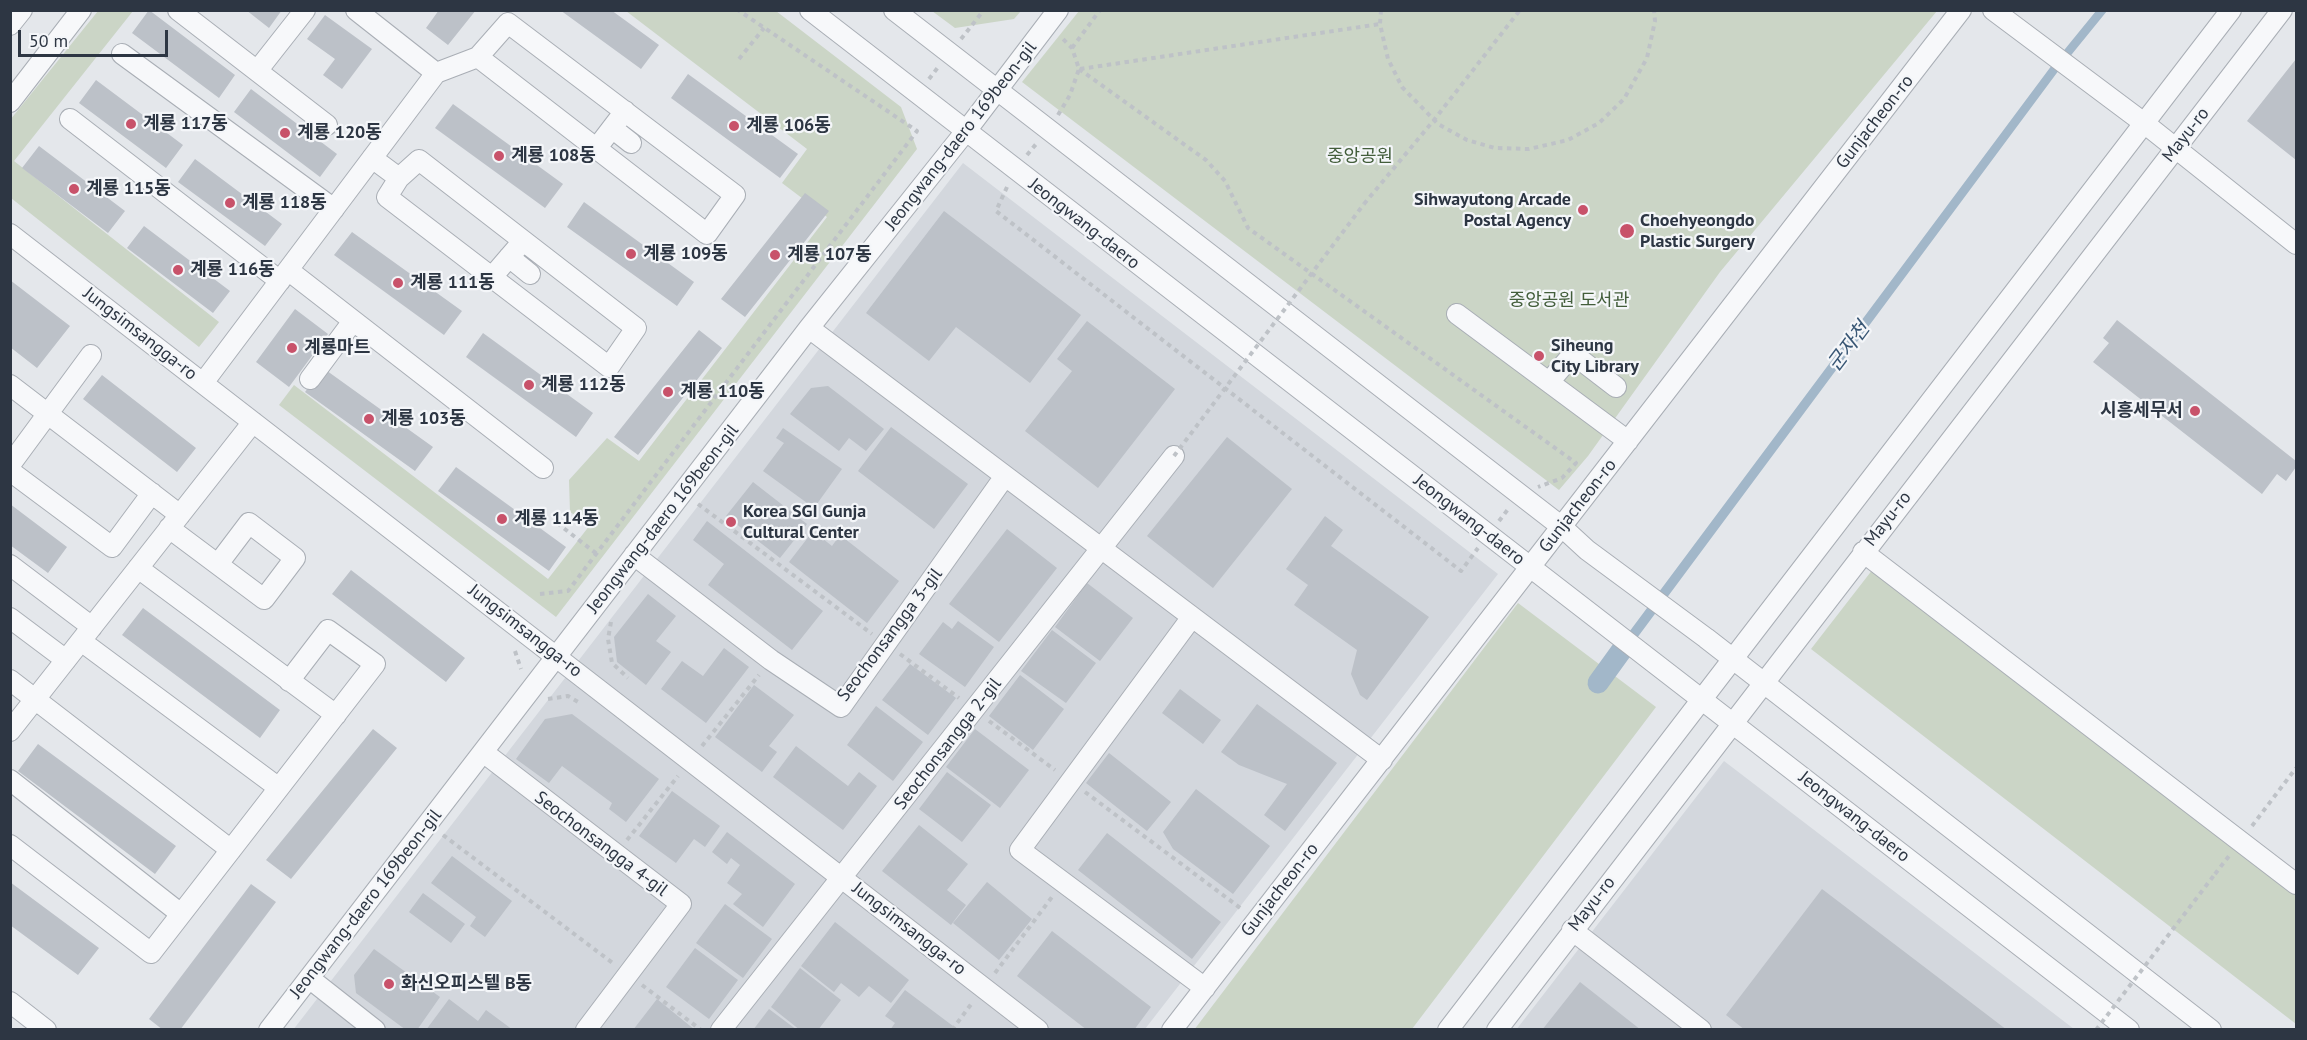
<!DOCTYPE html>
<html>
<head>
<meta charset="utf-8">
<style>
  body { margin:0 }
  #map { position:relative; width:2307px; height:1040px; overflow:hidden; background:#e4e7eb; font-family:"PT Sans",sans-serif }
  canvas { display:block }
  .frame { position:absolute; inset:0; border:12px solid #2d3643; pointer-events:none }
  .scale { position:absolute; left:18px; top:30px; width:150px; height:27px; box-sizing:border-box; border:3px solid #2d3643; border-top:0; padding-left:8px; font-size:18px; line-height:21px; white-space:nowrap; color:#2d3643; -webkit-text-stroke:4px #f4f6f9; paint-order:stroke }
</style>
</head>
<body>
<div id="map">
<canvas width="2307" height="1040"></canvas>
<div class="frame"></div>
<div class="scale">50 m</div>
</div>
<script>
const ctx = document.querySelector('canvas').getContext('2d');
ctx.lineJoin = 'round';
function fillPath(path, color) { ctx.fillStyle = color; ctx.fill(path, 'evenodd'); }
const poly = rows => new Path2D(rows.map(r => 'M' + r).join(''));
function trace(path, color, width, dash) { ctx.strokeStyle = color; ctx.lineWidth = width; ctx.lineCap = dash ? 'butt' : 'round'; ctx.setLineDash(dash || []); ctx.stroke(path); }
function label(font, color, halo, rows, align = 'center') {
  ctx.font = font + ' "PT Sans","Noto Sans KR",sans-serif'; ctx.lineWidth = 4.5; ctx.setLineDash([]); ctx.textBaseline = 'middle'; ctx.strokeStyle = halo; ctx.fillStyle = color; for (const [text, x, y, turn = 0] of rows) {
    ctx.save(); ctx.translate(x, y); ctx.rotate((+turn || 0) * Math.PI / 180); ctx.textAlign = isNaN(turn) ? turn : align; if (halo) ctx.strokeText(text, 0, 0); ctx.fillText(text, 0, 0); ctx.restore();
  }
}
fillPath(poly([
  [963,163,1498,574,1145,1029,293,1030],
  [1724,761,2074,1029,1516,1030]
]), '#d3d7dd');
fillPath(poly([
  [98,11,133,11,14,161,219,322,199,347,11,198,10,120],
  [626,11,776,11,901,107,917,149,556,617,279,405,294,385,548,579,590,525,570,512,569,480,607,438,639,461,827,217,782,183,807,149],
  [932,11,1021,11,1014,19,955,28],
  [1079,11,1937,11,1720,272,1588,456,1559,490,1022,82],
  [1873,569,2296,895,2296,1024,1811,649],
  [1518,603,1656,707,1412,1029,1194,1030]
]), '#cbd5c6');
fillPath(poly([
  [2096,11,2107,11,2059,70,1611,673,1603,667,2052,65]
]), '#a2b7c9');
trace(poly([
  [1598,683,1624,647]
]), '#a2b7c9', 21);
fillPath(poly([
  [149,10,235,75,219,98,132,33],
  [246,10,282,10,269,28],
  [439,10,476,10,448,45,426,28],
  [560,10,611,10,659,45,641,69],
  [325,15,372,49,342,89,323,75,335,59,307,39],
  [2296,59,2296,160,2247,121],
  [688,74,798,154,780,178,671,98],
  [96,80,183,145,166,168,79,103],
  [251,89,337,154,320,177,234,112],
  [453,104,563,184,545,208,435,128],
  [39,146,125,211,108,233,22,168],
  [195,159,282,224,265,246,178,182],
  [805,193,829,211,745,317,721,299],
  [584,202,694,282,677,306,567,227],
  [944,211,1081,315,1030,383,956,327,929,361,866,313],
  [144,226,230,291,213,313,127,248],
  [352,232,462,311,444,335,334,255],
  [10,280,70,326,37,368,10,347],
  [295,309,328,334,289,387,256,362],
  [2117,320,2296,461,2296,467,2286,481,2277,474,2262,494,2093,362,2109,343,2103,338],
  [1087,321,1175,389,1098,488,1025,431,1072,371,1057,359],
  [699,330,722,348,638,455,614,437],
  [483,333,593,413,576,437,466,357],
  [323,368,433,447,415,471,305,392],
  [102,375,196,448,177,472,83,399],
  [828,386,884,429,866,451,849,438,839,451,790,414,811,388],
  [891,427,968,484,934,529,858,471],
  [783,428,842,469,814,508,763,471,784,443,776,438],
  [1227,437,1292,489,1213,588,1147,536],
  [456,467,566,547,549,571,438,491],
  [753,482,807,524,780,558,726,516],
  [10,504,67,547,48,573,10,545],
  [1325,516,1343,530,1331,546,1429,617,1367,700,1360,695,1351,674,1357,650,1294,605,1308,585,1286,569],
  [707,521,823,611,792,650,708,585,724,564,693,540],
  [1007,529,1057,568,999,642,949,604],
  [813,531,832,546,840,535,899,581,867,623,789,562],
  [351,570,465,658,446,682,332,594],
  [1087,583,1133,618,1100,661,1055,627],
  [648,594,676,616,656,641,671,652,646,685,617,662,614,637],
  [143,608,280,710,260,738,122,635],
  [958,621,994,647,965,687,919,654,943,622,952,629],
  [1052,630,1096,663,1066,703,1021,671],
  [724,648,749,667,706,723,661,689,682,661,703,676],
  [910,664,956,698,928,735,882,700],
  [1020,675,1064,709,1033,750,989,716],
  [754,685,794,715,769,746,777,752,762,772,715,737],
  [1180,689,1221,720,1203,744,1162,713],
  [1257,704,1337,763,1285,831,1264,815,1287,784,1239,765,1221,752],
  [876,706,923,742,893,781,847,745],
  [572,714,659,779,626,822,609,809,612,803,562,766,549,783,516,759,545,719],
  [373,729,397,748,291,879,266,860],
  [975,729,1029,770,1000,808,946,767],
  [38,744,176,846,155,874,18,771],
  [796,746,848,786,859,772,877,786,843,830,773,777],
  [1109,753,1171,802,1147,831,1086,783],
  [947,772,991,805,962,842,919,809],
  [1196,789,1270,846,1233,894,1173,849,1163,832],
  [672,791,720,826,705,847,694,839,676,863,639,836],
  [919,825,968,864,947,890,966,905,951,925,882,871],
  [727,832,795,884,763,927,733,904,742,894,727,883,740,865,731,858,727,864,712,852],
  [1107,833,1221,922,1192,959,1078,870],
  [452,856,512,901,485,937,470,926,476,917,431,883],
  [10,882,99,948,78,975,10,925],
  [987,882,1032,919,999,960,953,923],
  [251,884,276,902,180,1030,163,1030,149,1019],
  [1822,889,1952,988,2007,1030,1745,1030,1726,1015],
  [423,893,465,924,451,943,409,912],
  [725,904,772,939,743,978,696,943],
  [835,922,909,980,891,1003,869,986,859,997,841,983,834,992,801,966],
  [1052,931,1151,1007,1134,1030,1087,1030,1017,976],
  [695,948,738,980,709,1019,666,987],
  [374,949,440,997,417,1030,406,1030,356,993,354,975],
  [800,968,841,1000,818,1030,800,1030,771,1007],
  [1580,982,1641,1030,1542,1030],
  [905,990,953,1026,950,1030,890,1030,895,1023,885,1016],
  [449,999,478,1021,486,1010,513,1030,426,1030],
  [657,999,695,1030,633,1030],
  [769,1009,797,1030,753,1030]
]), '#bcc1c8');
const minor = poly([
  [178,10,327,125],
  [810,10,2129,1030],
  [894,10,1562,527,1587,550,1706,638,2211,1030],
  [1993,10,2144,123,2296,244],
  [10,25,22,10],
  [122,54,334,209],
  [257,71,305,10],
  [436,73,478,57,508,23,735,195,707,234,478,57],
  [10,102,81,10],
  [70,119,280,281],
  [612,128,631,143],
  [596,149,625,111],
  [372,158,399,178,387,197,609,367,636,328,419,160,399,178],
  [10,234,1038,1030],
  [509,257,530,274],
  [288,270,543,468],
  [492,277,523,241],
  [1457,314,1628,441],
  [809,328,1382,760],
  [310,379,353,321],
  [1549,382,1573,354,1616,387],
  [203,383,436,73,356,10],
  [10,385,180,515],
  [10,465,91,355],
  [10,471,112,547,152,493],
  [169,528,264,599,295,558,249,523,218,564],
  [1863,552,2296,884],
  [634,555,771,660,841,707,1005,476],
  [10,565,92,627],
  [138,568,336,715],
  [1192,617,1020,850,1205,988],
  [10,618,66,660],
  [81,641,279,788],
  [10,680,231,850],
  [10,731,253,422],
  [483,752,681,904,586,1030],
  [10,780,181,914],
  [10,845,151,953,375,664,328,630,289,681],
  [1572,930,1701,1030],
  [309,978,375,1030],
  [10,1002,46,1030],
  [269,1030,809,328,966,131,1058,10],
  [721,1030,1174,456],
  [1172,1030,1961,10],
  [1448,1030,2231,10],
  [1497,1030,2282,10]
]);
trace(minor, '#a9aeb5', 22);
trace(poly([
  [1381,10,1380,24,1388,59,1402,87,1438,124,1467,140,1495,148,1529,149,1568,140,1599,123,1624,99,1647,58,1655,21,1654,10],
  [961,39,984,10],
  [1072,48,1100,10],
  [739,59,764,28],
  [1079,69,1206,160,1225,181,1248,228,1576,463,1562,478,1538,487],
  [1080,69,1380,24],
  [929,79,939,66],
  [1058,115,1070,95,1079,69,1072,48,1061,37],
  [1027,155,1037,143],
  [1007,187,996,211,1461,571,1478,548],
  [1364,204,1434,120,1520,10],
  [698,504,872,634],
  [1499,521,1509,508],
  [557,523,597,554],
  [540,594,568,591,917,131,738,10],
  [611,622,608,639,612,663,628,678],
  [515,651,521,669],
  [900,654,959,698],
  [548,699,568,696,580,703],
  [989,721,1055,770],
  [702,746,759,675],
  [1085,792,1243,910],
  [2252,826,2296,768],
  [443,835,614,964],
  [627,840,678,776],
  [2215,874,2229,856],
  [995,973,1052,897],
  [642,985,701,1030],
  [952,1030,972,1003]
]), '#bec2c7', 4, [4.5, 4.5]);
trace(minor, '#f7f8fa', 20);
trace(poly([
  [1174,456,1364,204],
  [2096,1030,2215,874]
]), '#bec2c7', 4, [4.5, 4.5]);
for (const [x, y, r, color] of [
  [131,124,6,"#c8526a"],
  [734,126,6,"#c8526a"],
  [285,133,6,"#c8526a"],
  [499,156,6,"#c8526a"],
  [74,189,6,"#c8526a"],
  [230,203,6,"#c8526a"],
  [1583,210,6,"#c8526a"],
  [1627,231,8,"#c8526a"],
  [631,254,6,"#c8526a"],
  [775,255,6,"#c8526a"],
  [178,270,6,"#c8526a"],
  [398,283,6,"#c8526a"],
  [292,348,6,"#c8526a"],
  [1539,356,6,"#c8526a"],
  [529,385,6,"#c8526a"],
  [668,392,6,"#c8526a"],
  [2195,411,6,"#c8526a"],
  [369,419,6,"#c8526a"],
  [502,519,6,"#c8526a"],
  [731,522,6,"#c8526a"],
  [389,984,6,"#c8526a"]
]) { const dot = new Path2D(); dot.arc(x, y, r, 0, 2 * Math.PI); ctx.fillStyle = color; ctx.fill(dot); trace(dot, '#f4f6f9', 2); }
label('18px', '#2d3643', '#f4f6f9', [
  ["Gunjacheon-ro",1875,122,-52],
  ["Mayu-ro",2186,135,-52],
  ["Jeongwang-daero 169beon-gil",961,136,-52],
  ["Jeongwang-daero",1084,224,38],
  ["Jungsimsangga-ro",140,334,38],
  ["Gunjacheon-ro",1578,506,-52],
  ["Jeongwang-daero 169beon-gil",663,519,-52],
  ["Mayu-ro",1888,519,-52],
  ["Jeongwang-daero",1469,520,38],
  ["Jungsimsangga-ro",525,631,38],
  ["Seochonsangga 3-gil",890,635,-53],
  ["Seochonsangga 2-gil",948,744,-52],
  ["Jeongwang-daero",1854,817,38],
  ["Seochonsangga 4-gil",601,844,37],
  ["Gunjacheon-ro",1280,890,-52],
  ["Jeongwang-daero 169beon-gil",366,904,-52],
  ["Mayu-ro",1592,904,-52],
  ["Jungsimsangga-ro",909,929,38]
]);
label('bold 18px', '#2d3643', '#f4f6f9', [
  ["계룡 117동",143,124],
  ["계룡 106동",746,126],
  ["계룡 120동",297,133],
  ["계룡 108동",511,156],
  ["계룡 115동",86,189],
  ["Sihwayutong Arcade",1571,200,"right"],
  ["Postal Agency",1571,221,"right"],
  ["계룡 118동",242,203],
  ["Choehyeongdo",1640,221],
  ["Plastic Surgery",1640,242],
  ["계룡 109동",643,254],
  ["계룡 107동",787,255],
  ["계룡 116동",190,270],
  ["계룡 111동",410,283],
  ["Siheung",1551,346],
  ["City Library",1551,367],
  ["계룡마트",304,348],
  ["계룡 112동",541,385],
  ["계룡 110동",680,392],
  ["시흥세무서",2183,411,"right"],
  ["계룡 103동",381,419],
  ["Korea SGI Gunja",743,512],
  ["Cultural Center",743,533],
  ["계룡 114동",514,519],
  ["화신오피스텔 B동",401,984]
], 'left');
label('18px', '#435e3b', '#f4f6f9', [
  ["중앙공원",1360,157],
  ["중앙공원 도서관",1569,301]
]);
label('italic 20px', '#395775', '#f4f6f9', [
  ["군자천",1849,347,-53]
]);
</script>
</body>
</html>
